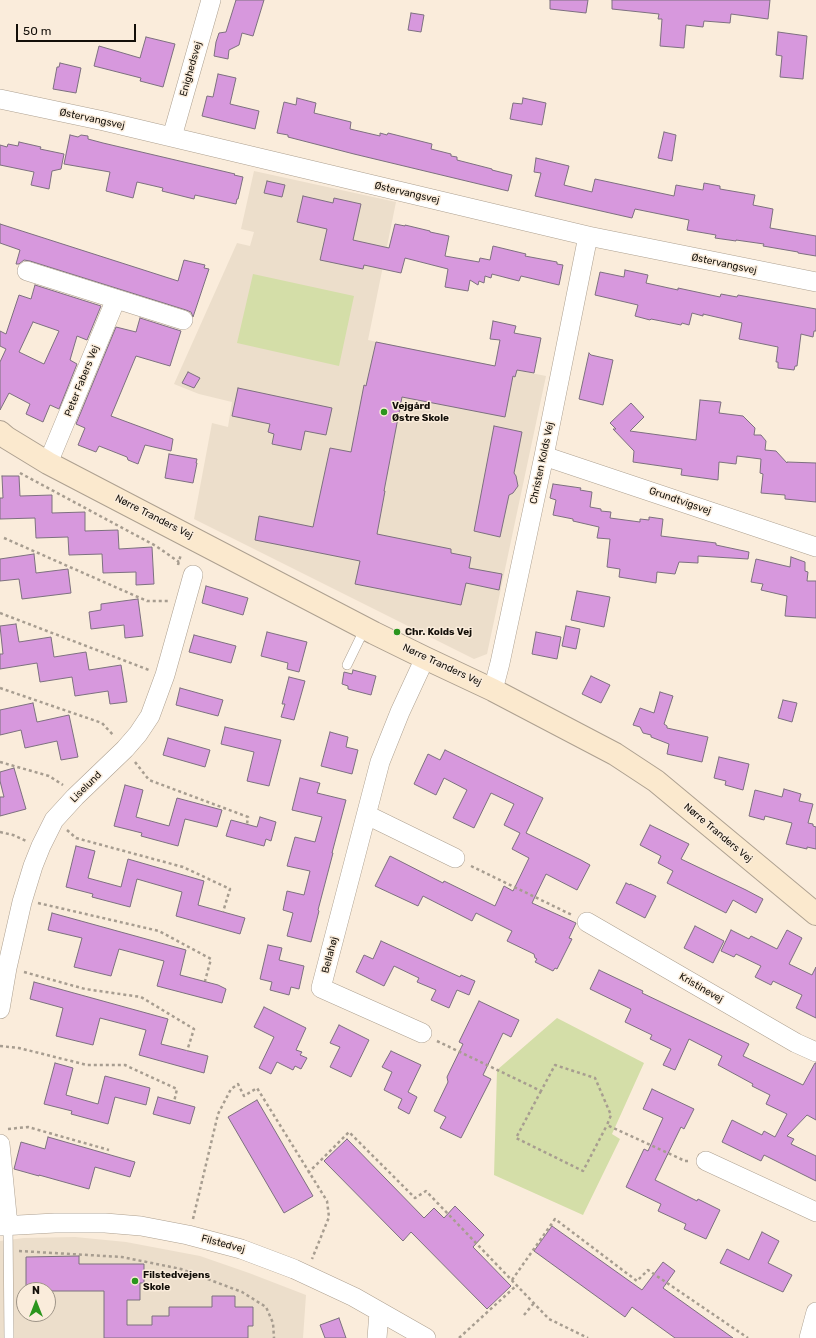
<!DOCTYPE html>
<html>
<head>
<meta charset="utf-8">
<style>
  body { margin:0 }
  #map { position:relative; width:816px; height:1338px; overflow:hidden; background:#faecdb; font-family:Rubik,sans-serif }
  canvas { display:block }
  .north { position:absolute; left:16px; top:1282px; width:40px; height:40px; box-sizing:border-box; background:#faecdb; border:1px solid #9e9487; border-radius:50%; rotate:0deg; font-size:11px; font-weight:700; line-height:16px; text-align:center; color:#130f09 }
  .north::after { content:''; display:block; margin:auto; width:14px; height:18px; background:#2b951d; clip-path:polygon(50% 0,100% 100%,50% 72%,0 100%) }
  .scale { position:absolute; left:16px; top:24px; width:120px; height:18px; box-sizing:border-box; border:2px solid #130f09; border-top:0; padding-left:5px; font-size:12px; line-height:14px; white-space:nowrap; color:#130f09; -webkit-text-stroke:3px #faecdb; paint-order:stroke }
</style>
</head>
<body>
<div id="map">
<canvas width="816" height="1338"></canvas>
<div class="north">N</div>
<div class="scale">50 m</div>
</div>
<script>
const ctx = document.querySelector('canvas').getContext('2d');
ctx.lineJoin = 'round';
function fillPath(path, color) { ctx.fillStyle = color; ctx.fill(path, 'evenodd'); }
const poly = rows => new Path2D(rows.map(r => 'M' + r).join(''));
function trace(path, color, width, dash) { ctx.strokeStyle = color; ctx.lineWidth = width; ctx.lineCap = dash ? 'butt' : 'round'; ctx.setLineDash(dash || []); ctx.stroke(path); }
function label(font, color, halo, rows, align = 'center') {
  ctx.font = font + ' Rubik,sans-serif'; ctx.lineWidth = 3; ctx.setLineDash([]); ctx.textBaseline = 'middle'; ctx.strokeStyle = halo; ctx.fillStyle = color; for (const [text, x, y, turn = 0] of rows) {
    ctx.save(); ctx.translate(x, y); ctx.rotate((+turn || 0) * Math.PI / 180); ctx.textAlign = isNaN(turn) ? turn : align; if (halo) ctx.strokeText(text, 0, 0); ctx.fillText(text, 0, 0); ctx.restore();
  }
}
fillPath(poly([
  [254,171,396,202,368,340,546,376,487,654,474,659,194,519,212,423,228,427,232,402,199,394,174,384,237,243,250,246,254,232,241,229],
  [75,1237,126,1242,200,1256,249,1273,306,1295,303,1338,0,1338,0,1241,24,1238],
  [24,1290,48,1290,48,1314,24,1314]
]), '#ecdecb');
fillPath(poly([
  [253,274,354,296,339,366,237,343],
  [557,1018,644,1063,612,1134,620,1139,583,1215,494,1175,497,1070]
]), '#d4dea8');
const building = poly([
  [236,0,264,0,253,36,242,33,239,45,229,50,228,59,214,56,216,42,219,33,226,32,236,0],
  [550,0,588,0,586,13,550,9,550,0],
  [612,0,770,0,768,19,731,14,730,23,704,21,703,27,686,25,684,48,660,46,662,19,658,19,659,14,612,9,612,0],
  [411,13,424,15,421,32,408,30,411,13],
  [778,32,807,36,803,79,780,77,782,56,776,55,778,32],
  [146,37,175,44,163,87,140,81,141,78,94,66,99,46,140,58,146,37],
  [60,63,81,68,76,93,53,89,57,67,59,67,60,63],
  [218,74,236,78,230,104,259,111,255,129,202,116,207,96,213,97,218,74],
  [297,98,316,103,314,113,351,122,350,129,380,136,380,133,387,135,388,133,432,144,431,149,451,154,451,156,457,157,457,160,492,169,492,170,512,175,508,191,354,154,288,137,288,135,277,133,284,102,296,105,297,98],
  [523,98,546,103,542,125,510,119,513,103,522,104,523,98],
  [664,132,676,135,672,161,658,158,664,132],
  [70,135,78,137,81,135,88,136,88,139,103,143,235,174,234,175,243,177,238,199,237,199,236,204,195,195,194,199,162,191,163,188,137,182,133,198,106,191,110,172,64,164,70,135],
  [19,142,41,147,40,149,64,154,61,169,52,171,49,189,31,185,34,172,0,165,0,145,7,147,8,144,18,146,19,142],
  [536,158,569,166,564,185,592,192,595,179,674,196,676,185,703,190,704,183,720,186,720,189,755,195,753,205,773,209,770,228,816,236,816,256,798,253,798,252,763,246,764,244,736,240,736,241,715,238,716,235,687,230,689,220,635,209,632,218,535,196,541,173,534,172,536,158],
  [267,181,285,185,282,197,264,193,267,181],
  [303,196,333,203,334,198,361,204,353,240,389,248,395,224,405,226,405,225,430,231,430,232,449,236,445,256,479,262,480,258,490,260,493,246,526,254,525,256,557,262,557,264,563,265,559,285,521,276,519,281,492,274,491,278,485,276,484,283,479,281,478,285,470,280,468,291,445,287,448,269,405,258,401,273,364,265,363,269,320,260,327,229,297,222,303,196],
  [0,224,178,281,184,260,205,265,204,268,209,269,193,317,191,312,186,310,30,261,24,260,19,264,16,264,20,250,0,243,0,224],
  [625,270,648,275,646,283,678,290,678,288,720,297,721,294,737,297,738,295,816,309,816,331,814,331,813,337,801,334,797,366,795,366,794,370,778,368,778,362,776,362,778,347,739,339,742,323,703,314,703,316,692,313,689,325,682,323,681,325,651,319,650,320,635,316,638,305,595,295,600,272,624,277,625,270],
  [35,285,101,306,87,340,77,336,70,360,77,364,59,409,50,405,43,422,26,414,30,404,9,393,0,410,0,362,6,349,0,346,0,331,6,334,19,295,31,299,35,285],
  [33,322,59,331,44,364,19,352,33,322],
  [140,318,181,331,170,366,136,356,111,416,173,439,171,451,145,445,138,464,128,460,127,457,99,446,96,452,78,445,85,428,76,424,116,327,136,332,140,318],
  [493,321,516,326,514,333,541,338,534,373,517,370,515,377,513,376,505,417,402,397,384,491,385,491,377,534,451,549,451,553,471,557,469,568,502,574,499,590,466,583,461,605,355,584,360,561,255,540,259,516,313,527,330,448,351,452,364,385,366,386,376,342,495,366,500,340,490,339,493,321],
  [589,353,591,355,613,360,603,405,579,399,589,353],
  [188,372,200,378,194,388,182,383,188,372],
  [238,388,332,408,326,435,305,431,301,450,272,444,274,434,268,432,270,424,232,416,238,388],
  [700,400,721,402,719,413,743,416,755,428,754,435,761,435,766,441,765,450,776,451,787,463,787,462,816,463,816,502,785,499,785,495,761,493,763,474,760,473,761,459,737,456,736,464,719,462,718,480,681,475,682,469,633,462,634,451,613,429,616,429,610,423,631,403,644,417,630,431,696,440,700,400],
  [494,426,522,432,514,473,516,476,518,486,513,493,509,495,500,537,474,531,494,426],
  [169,454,197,459,196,463,197,463,193,483,165,478,169,454],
  [2,476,19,476,20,496,52,495,52,513,85,512,85,531,118,530,119,549,152,547,154,584,136,585,136,572,103,573,102,554,69,555,68,537,36,538,35,518,0,519,0,498,3,498,2,476],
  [553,484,581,488,580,490,592,492,590,507,601,509,601,511,611,512,610,518,640,522,640,519,649,520,649,517,663,519,661,536,716,543,716,545,749,552,748,559,698,556,698,563,679,562,675,574,657,572,656,583,619,577,620,569,607,567,610,539,597,538,599,527,573,521,573,519,553,515,556,500,550,498,553,484],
  [34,554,36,573,68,569,71,593,22,599,19,579,0,581,0,559,34,554],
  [791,557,805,562,805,571,808,572,807,581,816,581,816,618,785,616,787,596,761,590,763,584,751,582,756,559,790,567,791,557],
  [206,586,248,598,243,615,202,603,206,586],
  [577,591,610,597,604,627,571,620,577,591],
  [138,599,143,636,125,638,124,625,91,629,89,612,101,610,101,604,138,599],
  [16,624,19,642,51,637,54,657,86,652,89,670,121,665,127,702,110,704,108,691,75,696,72,677,40,682,37,663,0,669,0,654,3,654,0,626,16,624],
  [566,626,580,629,576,649,562,646,566,626],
  [267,632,307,642,299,672,287,669,288,663,261,656,267,632],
  [536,632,561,637,557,659,532,654,536,632],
  [194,635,236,646,231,663,189,652,194,635],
  [353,670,376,676,371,695,348,689,348,686,342,684,344,672,352,674,353,670],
  [591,676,610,685,601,703,582,694,591,676],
  [289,677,305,681,294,720,281,717,285,704,282,704,289,677],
  [180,688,223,700,218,716,176,705,180,688],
  [660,692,673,696,664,724,667,726,667,728,708,737,702,762,667,754,669,744,651,737,651,735,643,733,640,727,633,725,640,708,654,713,660,692],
  [783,700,797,703,792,722,778,718,783,700],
  [33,703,37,722,69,715,78,757,61,760,57,741,25,748,21,730,0,735,0,710,33,703],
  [225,727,281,740,269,786,247,781,254,752,221,744,225,727],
  [330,732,348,737,346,747,358,750,352,774,321,766,330,732],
  [168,738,210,750,205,767,163,755,168,738],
  [445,750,543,798,526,833,581,860,590,865,577,890,546,874,532,903,576,923,569,938,572,939,557,969,555,968,553,971,535,962,537,959,535,958,534,954,507,941,512,931,476,913,472,921,423,896,418,906,375,886,390,856,443,883,444,881,495,906,504,886,513,891,529,858,512,849,520,833,504,825,514,804,491,793,474,828,453,818,467,790,444,778,436,795,414,784,428,754,440,760,445,750],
  [719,757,749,764,743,790,725,785,726,781,714,778,719,757],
  [14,768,26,809,0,816,0,797,4,797,0,781,0,772,14,768],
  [300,778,320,783,317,793,346,800,332,853,333,853,318,910,319,911,311,942,287,936,293,913,283,910,287,891,304,895,310,871,287,866,295,837,315,842,322,817,292,810,300,778],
  [125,785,143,790,136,817,169,826,177,798,222,810,217,827,185,819,178,846,141,836,142,833,114,826,125,785],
  [784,789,801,794,799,801,813,804,808,823,813,824,813,826,816,827,816,849,807,847,807,849,786,844,792,823,765,816,764,820,749,816,755,790,782,797,784,789],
  [260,817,276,822,271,841,266,839,264,846,226,836,231,820,257,827,260,817],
  [650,825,689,844,681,859,746,890,763,899,756,913,733,900,726,913,667,883,673,871,658,863,661,856,640,845,650,825],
  [76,846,95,851,88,878,121,887,128,859,204,881,198,905,245,918,240,934,176,916,182,892,137,879,130,907,92,897,93,894,66,887,76,846],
  [626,883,630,885,630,884,656,896,645,918,616,903,626,883],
  [52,913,186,950,180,975,218,985,226,989,222,1003,157,986,164,961,119,949,111,976,74,967,82,938,48,930,52,913],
  [695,926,724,941,713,963,684,948,695,926],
  [731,930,749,939,751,936,777,949,787,930,802,938,789,964,812,975,816,967,816,1018,796,1008,802,995,773,981,771,985,755,977,761,966,736,954,734,957,721,951,731,930],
  [381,941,460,977,461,975,475,981,469,995,457,990,449,1008,431,1000,436,990,417,982,419,978,394,966,384,986,356,972,364,955,373,959,381,941],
  [268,945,282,948,279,960,304,966,299,989,291,987,289,995,270,990,272,982,260,979,268,945],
  [599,970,643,991,642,993,749,1044,743,1056,803,1085,815,1063,816,1063,816,1120,807,1115,787,1136,794,1139,791,1144,816,1156,816,1181,764,1155,761,1161,722,1142,732,1120,762,1135,764,1131,775,1137,787,1114,766,1104,770,1095,752,1086,753,1084,718,1065,722,1056,689,1039,675,1070,663,1065,671,1049,650,1039,652,1035,625,1022,631,1009,590,989,599,970],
  [34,982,168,1019,161,1044,208,1056,204,1073,139,1055,146,1030,100,1018,93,1045,56,1036,63,1008,30,999,34,982],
  [479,1001,519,1020,511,1037,503,1033,483,1075,491,1079,461,1138,440,1128,446,1117,434,1111,448,1082,447,1077,463,1044,459,1042,479,1001],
  [264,1007,306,1028,296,1050,302,1052,300,1055,307,1058,301,1069,295,1066,293,1070,277,1062,271,1074,259,1068,274,1037,254,1027,264,1007],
  [339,1025,369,1040,351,1077,330,1067,340,1047,330,1043,339,1025],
  [391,1051,421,1065,408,1092,417,1097,409,1114,398,1108,402,1099,384,1090,392,1072,382,1067,391,1051],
  [55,1063,73,1068,66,1095,98,1104,105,1076,150,1088,146,1105,115,1097,108,1124,71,1114,72,1111,44,1104,55,1063],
  [652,1089,694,1109,684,1129,681,1127,655,1180,697,1201,698,1199,720,1210,706,1239,684,1229,686,1224,658,1211,661,1204,626,1187,644,1149,648,1151,663,1118,643,1109,652,1089],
  [158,1097,195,1107,190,1124,153,1114,158,1097],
  [257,1100,313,1196,284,1213,228,1117,257,1100],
  [48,1137,135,1162,130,1177,95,1167,89,1189,39,1175,39,1176,14,1169,21,1142,45,1149,48,1137],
  [347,1139,424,1218,434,1208,444,1218,455,1206,484,1235,473,1247,511,1286,487,1309,411,1232,403,1241,324,1161,347,1139],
  [552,1226,642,1290,663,1262,675,1271,663,1288,733,1338,675,1338,632,1307,625,1317,534,1251,552,1226],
  [762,1232,779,1241,768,1263,792,1275,783,1292,720,1263,727,1249,749,1260,762,1232],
  [79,1256,79,1264,144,1264,144,1283,140,1283,140,1300,127,1300,127,1325,152,1325,152,1316,169,1316,169,1307,212,1307,212,1296,235,1296,235,1307,253,1307,253,1326,248,1326,248,1338,104,1338,104,1291,48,1291,48,1290,26,1290,26,1257,79,1256],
  [339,1318,346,1338,325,1338,320,1325,339,1318]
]);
fillPath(building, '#d798dd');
trace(building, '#7d707f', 1);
const lane = poly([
  [347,665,365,628],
  [8,1225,9,1338]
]);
const street = poly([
  [0,99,104,121,588,236,816,282],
  [172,137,211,0],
  [27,271,183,320],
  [544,456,816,547],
  [48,463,116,299],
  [493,690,500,663,544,456,588,236],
  [367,815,455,858],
  [587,922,796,1043,816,1052],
  [0,1009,7,968,22,902,33,866,41,846,54,820,75,797,125,749,138,734,150,716,165,675,193,575],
  [422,1033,321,988,380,762,400,712,425,658],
  [0,1144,8,1225],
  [706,1161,816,1212],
  [0,1226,55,1223,105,1223,141,1226,188,1235,241,1249,294,1269,354,1297,426,1338],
  [377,1338,379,1312],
  [809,1338,816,1312]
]);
const secondary = poly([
  [0,432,7,438,48,463,374,633,425,658,493,690,615,754,656,781,816,914]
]);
trace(lane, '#ada090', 10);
trace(street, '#ada090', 20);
trace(secondary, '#ada090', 24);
trace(poly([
  [20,473,156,546,179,562],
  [4,538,147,601,168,601],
  [178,565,181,554],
  [0,613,149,670],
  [0,688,102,723,114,736],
  [0,762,49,776,63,785],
  [135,762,149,780,248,817,247,824],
  [67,830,76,838,183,867,230,889,223,912],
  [0,832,13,835,26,841],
  [471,866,572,915],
  [38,903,159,931,211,959,205,981],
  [24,972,85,989,141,997,194,1029,187,1051],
  [437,1041,541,1091,555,1065,595,1078,611,1115,607,1125,685,1161,689,1161],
  [0,1046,19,1048,87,1065,125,1065,177,1089,174,1102],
  [541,1091,516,1138,583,1171,607,1125],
  [8,1129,28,1127,109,1150],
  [308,1173,349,1132,415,1198,426,1191,549,1319,588,1338],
  [193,1219,218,1114,231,1089,238,1084,244,1096,257,1088,327,1201,329,1217,312,1259],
  [19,1251,122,1257,181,1269,242,1292,266,1307,273,1323,274,1338],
  [512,1280,555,1219,637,1281,648,1270,748,1338],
  [524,1315,534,1303],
  [459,1338,517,1285]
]), '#a79d90', 2.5, [3, 3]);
trace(lane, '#fff', 9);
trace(street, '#fff', 19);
trace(secondary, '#fbe9ce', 22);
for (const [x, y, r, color] of [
  [384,412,4,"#2b951d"],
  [397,632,4,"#2b951d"],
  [135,1281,4,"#2b951d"]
]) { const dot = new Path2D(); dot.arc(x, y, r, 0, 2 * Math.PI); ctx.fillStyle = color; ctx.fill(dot); trace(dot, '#faecdb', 1.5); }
label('10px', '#130f09', '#faecdb', [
  ["Enighedsvej",191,69,-74],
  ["Østervangsvej",92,119,12],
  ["Østervangsvej",407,193,13],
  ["Østervangsvej",724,264,12],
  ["Peter Fabers Vej",82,381,-68],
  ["Christen Kolds Vej",542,463,-78],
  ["Grundtvigsvej",680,501,19],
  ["Nørre Tranders Vej",154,517,27],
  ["Nørre Tranders Vej",442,665,25],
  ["Liselund",86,787,-45],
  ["Nørre Tranders Vej",718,833,40],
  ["Bellahøj",330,955,-75],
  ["Kristinevej",701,988,30],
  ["Filstedvej",223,1244,15]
]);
label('bold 10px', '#130f09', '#faecdb', [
  ["Vejgård",392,406],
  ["Østre Skole",392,418],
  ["Chr. Kolds Vej",405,632],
  ["Filstedvejens",143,1275],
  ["Skole",143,1287]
], 'left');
</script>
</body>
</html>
